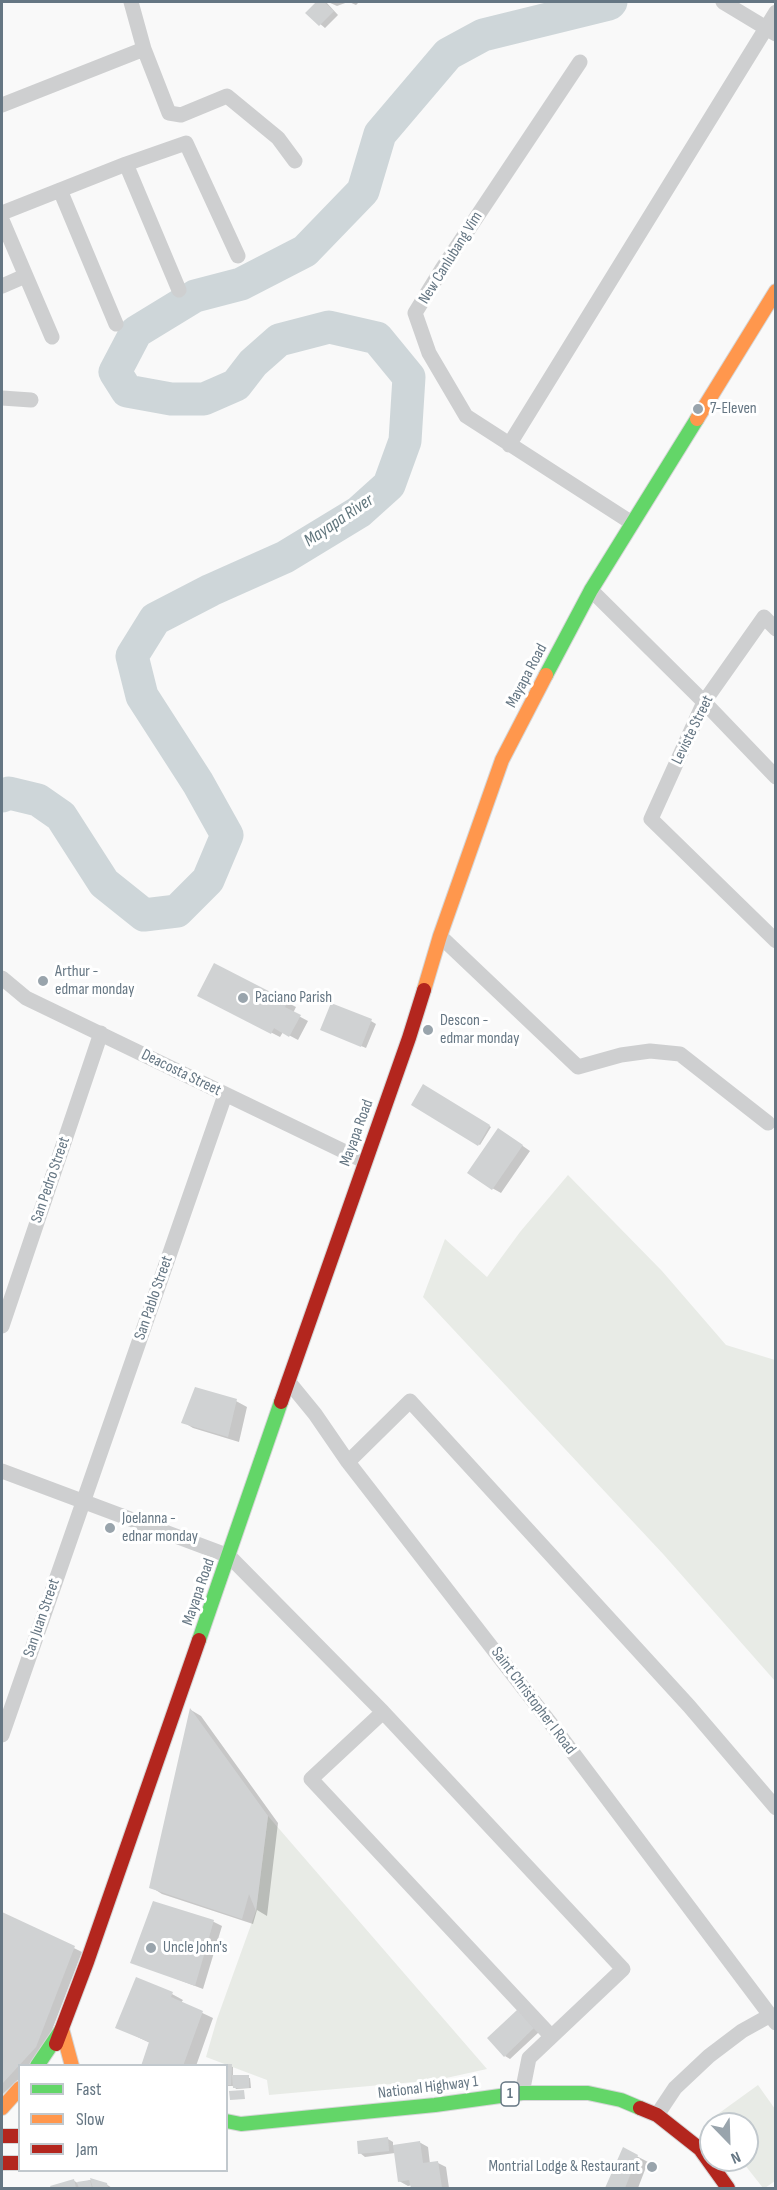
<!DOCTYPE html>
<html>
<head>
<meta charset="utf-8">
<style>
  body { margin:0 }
  #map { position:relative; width:777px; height:2190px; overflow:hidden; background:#f9f9f9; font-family:"Sofia Sans Condensed",sans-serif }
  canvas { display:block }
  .frame { position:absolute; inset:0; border:3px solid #657683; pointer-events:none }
  .legend { position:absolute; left:18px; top:2064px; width:210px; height:108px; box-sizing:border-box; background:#fff; border:2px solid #c1c8cd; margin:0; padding:8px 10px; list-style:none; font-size:18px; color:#657683 }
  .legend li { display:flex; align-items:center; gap:12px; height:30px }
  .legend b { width:30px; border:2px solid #c1c8cd }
  .north { position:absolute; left:699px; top:2112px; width:60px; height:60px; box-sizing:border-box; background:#fff; border:2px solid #c1c8cd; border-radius:50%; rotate:157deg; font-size:16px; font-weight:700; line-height:24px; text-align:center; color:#657683 }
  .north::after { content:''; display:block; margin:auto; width:21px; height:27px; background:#99a4ac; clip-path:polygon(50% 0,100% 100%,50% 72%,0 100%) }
</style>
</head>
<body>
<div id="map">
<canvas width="777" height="2190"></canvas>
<div class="frame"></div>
<ul class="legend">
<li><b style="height:8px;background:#63d668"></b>Fast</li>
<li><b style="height:8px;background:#ff974d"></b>Slow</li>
<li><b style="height:8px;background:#b3261e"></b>Jam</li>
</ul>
<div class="north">N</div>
</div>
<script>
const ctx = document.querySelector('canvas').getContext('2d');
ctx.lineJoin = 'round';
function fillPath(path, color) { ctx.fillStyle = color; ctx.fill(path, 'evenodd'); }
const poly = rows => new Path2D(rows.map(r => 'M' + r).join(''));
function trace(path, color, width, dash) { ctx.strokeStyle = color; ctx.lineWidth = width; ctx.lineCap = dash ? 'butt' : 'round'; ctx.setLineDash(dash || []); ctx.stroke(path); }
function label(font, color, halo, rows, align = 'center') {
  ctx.font = font + ' "Sofia Sans Condensed",sans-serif'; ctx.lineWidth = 6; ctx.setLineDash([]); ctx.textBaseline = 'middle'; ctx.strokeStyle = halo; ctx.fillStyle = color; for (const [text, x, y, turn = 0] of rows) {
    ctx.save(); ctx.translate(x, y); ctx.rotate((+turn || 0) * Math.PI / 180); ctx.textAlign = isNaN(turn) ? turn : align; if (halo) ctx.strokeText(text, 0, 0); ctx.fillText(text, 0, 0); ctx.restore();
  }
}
fillPath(poly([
  [568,1175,662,1271,726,1345,775,1360,775,1681,664,1555,423,1297,445,1239,487,1277,520,1232],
  [268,1816,487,2069,437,2080,269,2095,267,2080,206,2057,217,2019,256,1911],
  [758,2085,775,2109,775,2181,765,2188,763,2188,741,2160,747,2160,747,2124,715,2124,711,2119]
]), '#e8ebe6');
fillPath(poly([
  [318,2,326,2,338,15,325,28,307,13],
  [328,2,348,2,337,6],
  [349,2,359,2,356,5],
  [215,965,296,1007,293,1013,308,1021,298,1040,283,1032,280,1037,208,1000],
  [371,1021,376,1024,366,1048,327,1032],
  [424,1086,491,1127,480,1145,413,1104],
  [507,1135,530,1151,501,1193,492,1188],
  [236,1401,247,1407,239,1442,193,1428,183,1422],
  [191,1710,201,1716,278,1823,267,1916,257,1910,253,1924,162,1894,151,1887],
  [154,1903,214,1922,222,1926,203,1989,132,1962],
  [2,1913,82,1952,44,2051,31,2066,20,2066,20,2078,2,2095],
  [172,1994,183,2000,181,2003,213,2018,196,2066,142,2066,150,2043,117,2027],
  [523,2015,539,2032,510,2059,505,2056],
  [226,2066,233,2067,233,2077,250,2078,251,2088,236,2089,234,2086,226,2086],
  [388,2139,393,2142,393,2146,419,2142,428,2147,430,2164,438,2163,446,2167,449,2188,412,2188,412,2185,408,2186,399,2181,395,2153,365,2157,360,2153],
  [623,2149,648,2162,638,2188,607,2188],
  [73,2180,79,2184,90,2180,106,2184,112,2188,53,2188,52,2187]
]), '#0003');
trace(poly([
  [2,796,9,793,38,800,61,816,104,883,144,915,177,911,208,880,227,835,198,783,142,696,132,656,155,619,211,590,285,557,359,512,389,485,405,441,409,377,377,338,329,327,279,340,253,363,236,385,204,399,171,399,127,391,115,372,136,332,195,296,241,284,305,251,363,191,380,134,448,54,483,35,609,4,611,2]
]), '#ced6d9', 33);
fillPath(poly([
  [316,2,324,2,334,11,319,26,305,13],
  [214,963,288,1001,285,1007,301,1015,289,1037,274,1028,271,1034,197,996],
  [331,1003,372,1019,361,1047,320,1030],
  [423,1084,490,1125,478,1146,411,1105],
  [498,1128,523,1145,492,1190,467,1173],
  [195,1387,237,1399,228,1437,181,1423],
  [190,1708,268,1816,256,1911,249,1894,242,1919,149,1888],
  [153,1901,214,1920,195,1986,130,1963],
  [2,1912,75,1946,36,2047,2,2084],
  [136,1977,173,1992,171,1997,203,2011,183,2066,141,2066,149,2042,115,2028],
  [517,2010,534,2028,504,2057,487,2038],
  [226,2064,232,2064,231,2085,226,2085],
  [232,2075,249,2075,249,2088,233,2088],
  [244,2090,245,2099,230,2100,229,2091],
  [388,2137,389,2151,358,2154,357,2141],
  [420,2141,423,2163,438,2161,442,2188,411,2188,409,2180,398,2182,393,2145],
  [623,2147,638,2155,625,2188,605,2188],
  [90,2178,107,2183,108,2188,93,2188],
  [74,2179,76,2188,51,2188,50,2186],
  [90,2180,92,2188,79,2188,77,2182]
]), '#d0d2d3');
const fast = poly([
  [546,675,591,590,697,419],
  [199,1640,281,1402],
  [37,2066,62,2029],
  [226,2121,241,2124,435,2105,522,2093,588,2093,621,2100,640,2108]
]);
const slow = poly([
  [697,419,776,291],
  [424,990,440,936,502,760,546,675],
  [62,2029,72,2066],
  [2,2108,20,2088]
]);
const jam = poly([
  [281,1402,409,1038,424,990],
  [56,2044,87,1962,199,1640],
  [640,2108,657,2115,700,2149,728,2188],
  [2,2136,20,2136],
  [2,2163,20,2163]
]);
trace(fast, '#d5d6d7', 16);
trace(slow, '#d5d6d7', 16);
trace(jam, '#d5d6d7', 16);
trace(poly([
  [131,2,144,49,169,113,181,115,227,96,278,138,295,161],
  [723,2,776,34],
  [580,62,442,269,415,313,429,353,466,416,632,523],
  [2,105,144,49],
  [126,164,179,290],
  [60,190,116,324],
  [2,213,126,164,186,143,238,256],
  [2,220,52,337],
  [2,286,25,276],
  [2,398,31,400],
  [509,445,776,12],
  [591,590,704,702,776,777],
  [776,629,764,617,704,702,651,819,776,941],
  [440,936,578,1067,621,1055,650,1051,680,1054,768,1123],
  [2,978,26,998,364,1161],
  [2,1326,101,1033],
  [288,1381,315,1414,348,1462,555,1729,776,2023],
  [348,1462,410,1401,689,1706,776,1808],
  [2,1471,229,1556,383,1712,623,1969,529,2058,522,2093],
  [383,1712,311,1779,551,2036],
  [2,1735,225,1095],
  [657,2115,675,2088,709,2056,742,2031,769,2016]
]), '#cecfd0', 15);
trace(fast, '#63d668', 14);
trace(slow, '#ff974d', 14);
trace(jam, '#b3261e', 14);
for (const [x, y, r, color] of [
  [698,409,6,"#99a4ac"],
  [43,981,6,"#99a4ac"],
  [243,998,6,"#99a4ac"],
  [428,1030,6,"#99a4ac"],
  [110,1528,6,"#99a4ac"],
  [151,1948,6,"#99a4ac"],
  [652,2167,6,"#99a4ac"]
]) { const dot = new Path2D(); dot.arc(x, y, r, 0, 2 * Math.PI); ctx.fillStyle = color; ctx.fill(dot); trace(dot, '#fff', 2); }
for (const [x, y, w] of [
  [510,2094,18]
]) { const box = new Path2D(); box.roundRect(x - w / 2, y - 12, w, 24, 4.5); ctx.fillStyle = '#fff'; ctx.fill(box); trace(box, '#657683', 1.5); }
label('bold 15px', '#657683', null, [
  ["1",510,2094]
]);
label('16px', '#657683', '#fff', [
  ["New Canlubang Vim",451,258,-58],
  ["Mayapa Road",527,676,-62],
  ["Leviste Street",693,730,-64],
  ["Deacosta Street",181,1073,26],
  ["Mayapa Road",357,1133,-70],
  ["San Pedro Street",51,1180,-71],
  ["San Pablo Street",154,1298,-71],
  ["Mayapa Road",199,1592,-71],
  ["San Juan Street",42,1618,-71],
  ["Saint Christopher I Road",533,1701,53],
  ["National Highway 1",428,2088,-7]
]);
label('16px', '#657683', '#fff', [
  ["7-Eleven",710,409],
  ["Arthur -",55,972],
  ["edmar monday",55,990],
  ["Paciano Parish",255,998],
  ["Descon -",440,1021],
  ["edmar monday",440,1039],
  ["Joelanna -",122,1519],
  ["ednar monday",122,1537],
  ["Uncle John's",163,1948],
  ["Montrial Lodge & Restaurant",640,2167,"right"]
], 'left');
label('italic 18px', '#60757c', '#fff', [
  ["Mayapa River",339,521,-34]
]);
</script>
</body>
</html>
